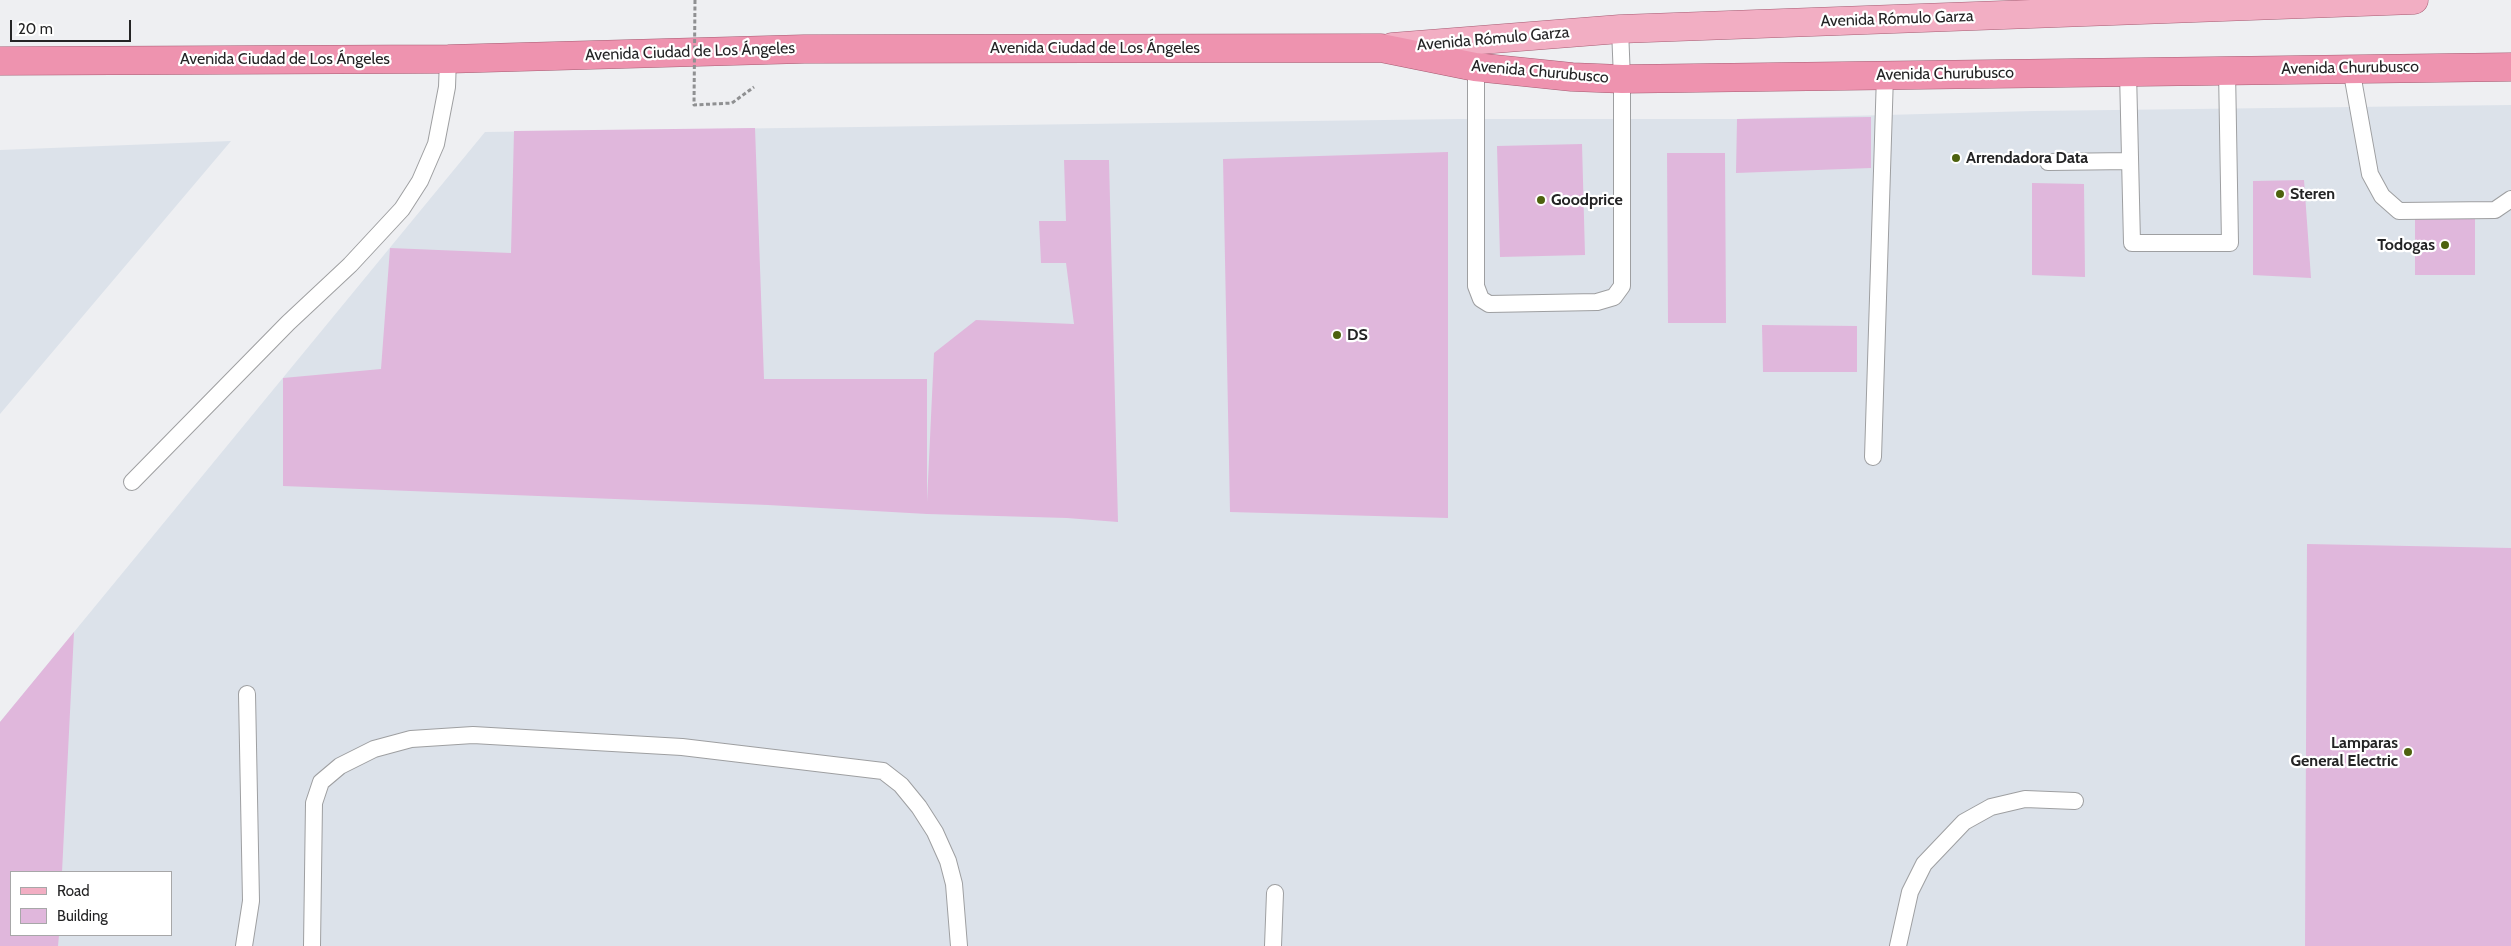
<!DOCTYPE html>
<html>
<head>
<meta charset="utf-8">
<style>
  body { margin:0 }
  #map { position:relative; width:2511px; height:946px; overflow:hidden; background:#eeeff2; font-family:Cabin,sans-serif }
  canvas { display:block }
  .legend { position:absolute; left:10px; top:871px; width:162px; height:65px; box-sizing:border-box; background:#fff; border:1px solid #a7a7a8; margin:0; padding:6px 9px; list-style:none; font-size:15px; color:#242425 }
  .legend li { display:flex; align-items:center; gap:10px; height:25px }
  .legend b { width:25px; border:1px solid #a7a7a8 }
  .scale { position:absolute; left:10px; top:20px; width:121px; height:22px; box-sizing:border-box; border:2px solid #242425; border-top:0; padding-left:6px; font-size:15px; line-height:18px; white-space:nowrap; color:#242425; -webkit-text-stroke:4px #fff; paint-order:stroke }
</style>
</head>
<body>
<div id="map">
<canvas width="2511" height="946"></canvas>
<ul class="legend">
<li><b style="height:6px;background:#f2aec3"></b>Road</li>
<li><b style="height:14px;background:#e0b7dc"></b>Building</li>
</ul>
<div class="scale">20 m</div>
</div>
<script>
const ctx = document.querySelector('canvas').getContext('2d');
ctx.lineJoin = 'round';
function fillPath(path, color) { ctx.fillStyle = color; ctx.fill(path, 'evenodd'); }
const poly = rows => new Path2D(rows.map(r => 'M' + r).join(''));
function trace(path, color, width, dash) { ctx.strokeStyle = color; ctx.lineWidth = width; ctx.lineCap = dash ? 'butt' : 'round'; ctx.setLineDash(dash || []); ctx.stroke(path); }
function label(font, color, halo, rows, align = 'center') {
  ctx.font = font + ' Cabin,sans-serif'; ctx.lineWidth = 4.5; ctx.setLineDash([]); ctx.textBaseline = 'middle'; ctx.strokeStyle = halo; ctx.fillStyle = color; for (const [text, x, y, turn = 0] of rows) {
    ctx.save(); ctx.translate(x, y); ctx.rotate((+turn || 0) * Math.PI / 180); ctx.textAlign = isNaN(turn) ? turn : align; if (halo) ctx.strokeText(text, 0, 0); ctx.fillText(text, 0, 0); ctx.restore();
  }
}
fillPath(poly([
  [2511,105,2511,946,0,946,0,722,485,132,1459,119,1737,119,2034,111],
  [11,872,171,872,171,935,11,935],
  [231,141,0,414,0,150]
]), '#dce2ea');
fillPath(poly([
  [1871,117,1871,168,1736,173,1737,119],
  [755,128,764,379,927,379,927,502,934,353,976,320,1074,324,1066,263,1041,263,1039,221,1066,221,1064,160,1109,160,1118,522,1067,518,927,514,768,505,283,486,283,378,381,369,390,248,511,253,514,131],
  [1582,144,1585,255,1500,257,1497,146],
  [1448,152,1448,518,1230,512,1223,159],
  [1667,153,1725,153,1726,323,1668,323],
  [2304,180,2311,278,2253,275,2253,181],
  [2032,183,2084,184,2085,277,2032,275],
  [2415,213,2475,214,2475,275,2415,275],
  [1762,325,1857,326,1857,372,1763,372],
  [2307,544,2511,548,2511,946,2305,946],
  [74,632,62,872,11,872,11,935,59,935,58,946,0,946,0,722]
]), '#e0b7dc');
const service = poly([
  [1476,60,1476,286,1481,299,1489,304,1597,302,1614,297,1622,286,1622,79,1620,29],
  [2351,68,2370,174,2382,196,2399,211,2495,210,2511,199],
  [2128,72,2132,243,2230,243,2227,70],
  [2048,162,2130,161],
  [1873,457,1885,75],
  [132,482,288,323,350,265,402,209,420,181,436,144,447,87,448,59],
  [244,946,251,901,247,694],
  [312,946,314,803,321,782,340,766,374,749,411,739,473,735,682,747,883,771,901,785,919,807,935,832,948,861,954,884,959,946],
  [1273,946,1275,893],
  [1898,946,1910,892,1924,864,1964,822,1991,807,2025,799,2075,801]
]);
const primary = poly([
  [1392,47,1620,29,2414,0]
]);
const trunk = poly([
  [0,61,448,59,804,49,1381,48,1475,67,1572,77,1622,79,2511,67]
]);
trace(service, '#9e9fa1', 18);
trace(primary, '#a55b72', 29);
trace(trunk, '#a55b72', 29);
trace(poly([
  [732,103,754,87]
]), '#8f9092', 3, [4, 2.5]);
trace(service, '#fff', 16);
trace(primary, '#f2aec3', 28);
trace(trunk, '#ee93af', 28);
trace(poly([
  [695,0,694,105,732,103]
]), '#8f9092', 3, [4, 2.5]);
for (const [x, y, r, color] of [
  [1956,158,5,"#4d620e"],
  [2280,194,5,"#4d620e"],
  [1541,200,5,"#4d620e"],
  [2445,245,5,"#4d620e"],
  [1337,335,5,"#4d620e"],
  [2408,752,5,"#4d620e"]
]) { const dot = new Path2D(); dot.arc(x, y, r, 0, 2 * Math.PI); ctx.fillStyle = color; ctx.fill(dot); trace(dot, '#fff', 2); }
label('16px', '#242425', '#fff', [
  ["Avenida Rómulo Garza",1897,19,-2],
  ["Avenida Rómulo Garza",1493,39,-5],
  ["Avenida Ciudad de Los Ángeles",1095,48],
  ["Avenida Ciudad de Los Ángeles",690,52,-2],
  ["Avenida Ciudad de Los Ángeles",285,59],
  ["Avenida Churubusco",2350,68,-1],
  ["Avenida Churubusco",1540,72,5],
  ["Avenida Churubusco",1945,74,-1]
]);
label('bold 16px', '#242425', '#fff', [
  ["Arrendadora Data",1966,158],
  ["Steren",2290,194],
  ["Goodprice",1551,200],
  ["Todogas",2435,245,"right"],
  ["DS",1347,335],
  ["Lamparas",2398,743,"right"],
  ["General Electric",2398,761,"right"]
], 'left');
</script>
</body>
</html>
